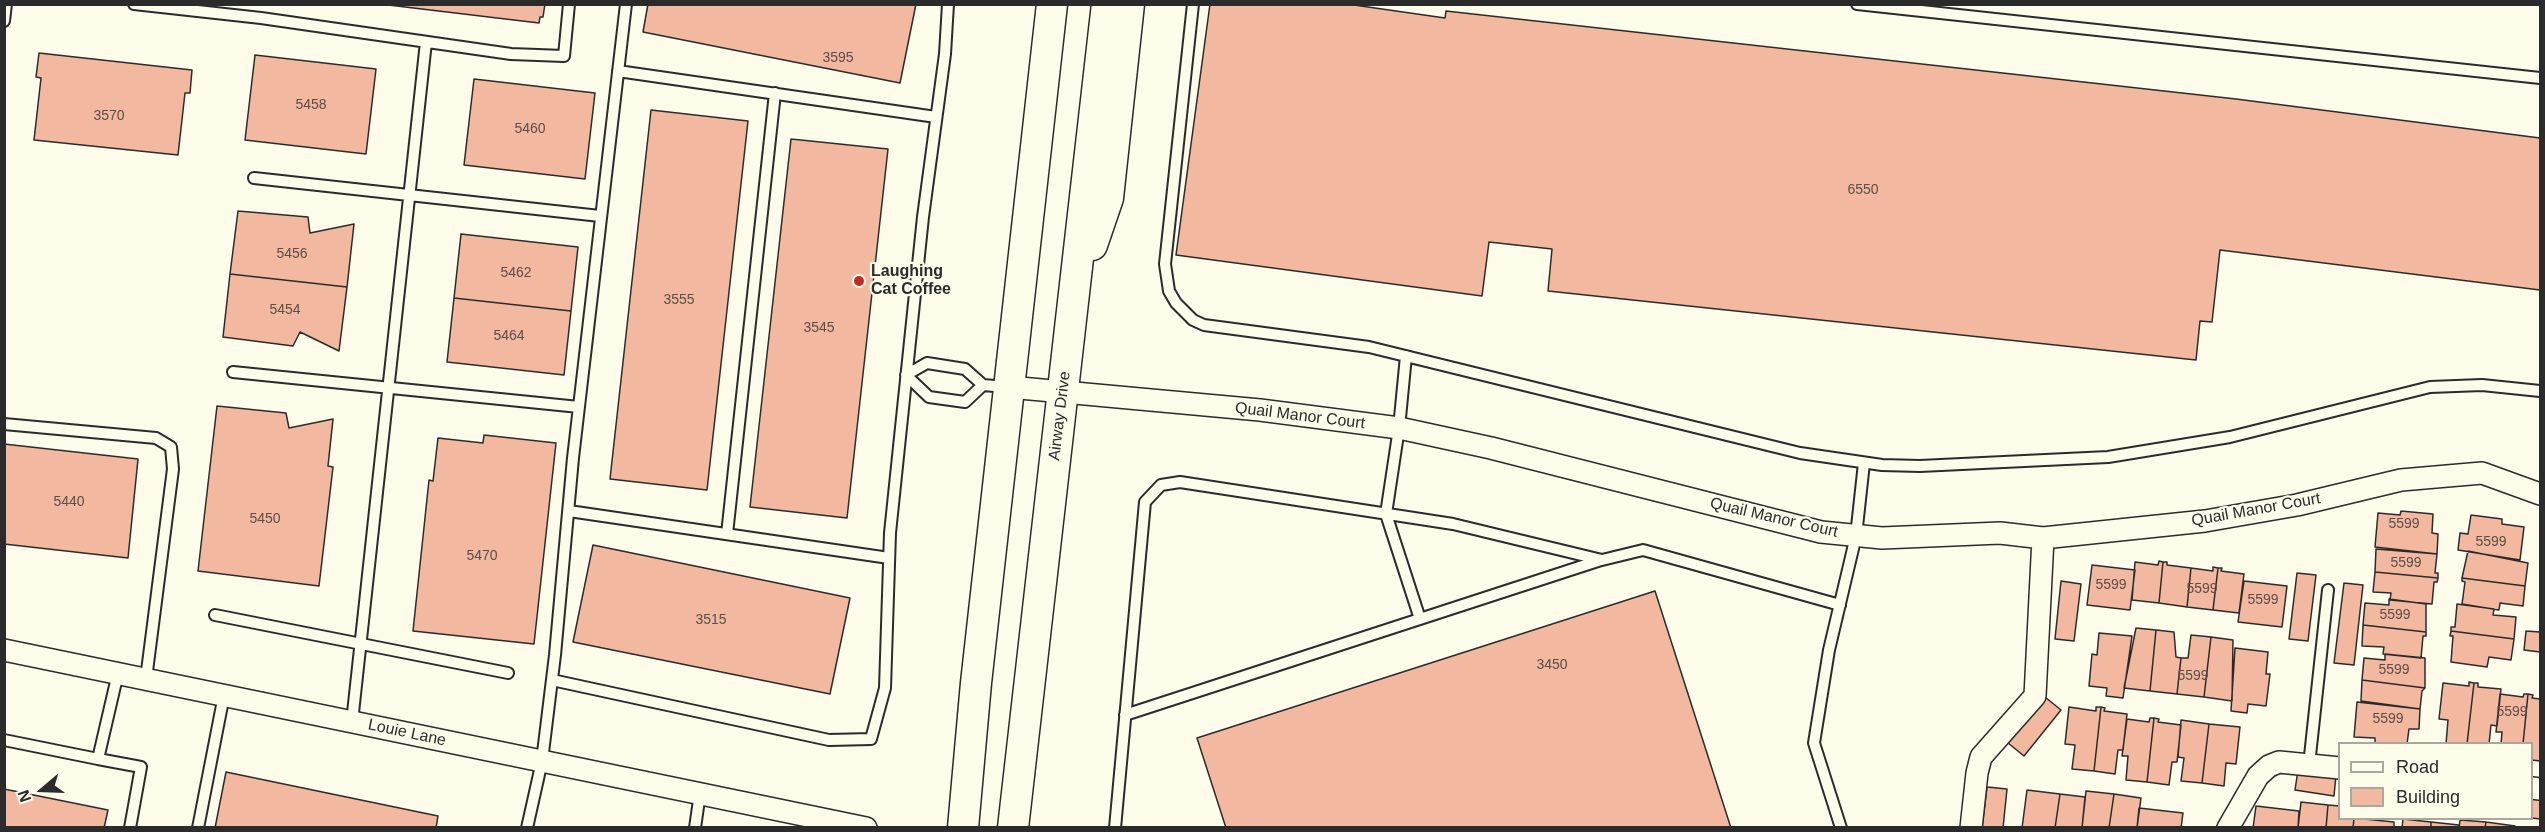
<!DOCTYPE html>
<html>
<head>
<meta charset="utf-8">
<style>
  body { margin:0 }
  #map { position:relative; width:2545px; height:832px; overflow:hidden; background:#fdfbea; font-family:Arial,sans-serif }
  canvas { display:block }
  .frame { position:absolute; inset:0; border:6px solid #2b2b2b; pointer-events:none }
  .legend { position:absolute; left:2338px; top:742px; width:195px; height:78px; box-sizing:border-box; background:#fdfbea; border:2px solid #a9a89e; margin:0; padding:8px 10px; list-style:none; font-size:18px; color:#2b2b2b }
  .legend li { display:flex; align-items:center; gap:12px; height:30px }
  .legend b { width:30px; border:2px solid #a9a89e }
  .north { position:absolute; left:12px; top:760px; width:60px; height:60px; -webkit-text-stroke:4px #fdfbea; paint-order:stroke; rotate:251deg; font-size:16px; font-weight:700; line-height:24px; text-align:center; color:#2b2b2b }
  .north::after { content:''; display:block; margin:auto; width:21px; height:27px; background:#2b2b2b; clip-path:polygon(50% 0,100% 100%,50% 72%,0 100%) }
</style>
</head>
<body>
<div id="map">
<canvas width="2545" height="832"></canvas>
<div class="frame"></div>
<ul class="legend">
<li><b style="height:8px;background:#fdfbea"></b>Road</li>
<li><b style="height:16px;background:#f2b8a0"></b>Building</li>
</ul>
<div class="north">N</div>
</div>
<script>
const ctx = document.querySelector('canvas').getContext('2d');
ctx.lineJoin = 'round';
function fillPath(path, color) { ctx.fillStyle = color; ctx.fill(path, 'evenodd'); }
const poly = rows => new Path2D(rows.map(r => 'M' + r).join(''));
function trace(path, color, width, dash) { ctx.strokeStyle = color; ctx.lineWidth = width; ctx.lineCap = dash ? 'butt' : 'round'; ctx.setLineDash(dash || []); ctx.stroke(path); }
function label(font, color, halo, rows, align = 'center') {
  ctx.font = font + ' Arial,sans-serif'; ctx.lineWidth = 4.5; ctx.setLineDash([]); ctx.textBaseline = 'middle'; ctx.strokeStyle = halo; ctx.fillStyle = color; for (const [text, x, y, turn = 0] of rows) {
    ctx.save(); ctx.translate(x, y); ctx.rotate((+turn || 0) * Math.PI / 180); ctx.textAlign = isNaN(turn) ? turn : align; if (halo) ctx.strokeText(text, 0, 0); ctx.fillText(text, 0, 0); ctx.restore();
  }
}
const building = poly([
  [380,4,545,4,543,17,540,17,539,23,380,4],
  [648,4,916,4,900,83,643,32,648,4],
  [1210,4,1347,4,1445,18,1446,11,2236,99,2540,138,2540,290,2220,250,2212,322,2200,321,2196,360,1548,291,1552,249,1489,242,1482,296,1176,255,1210,4],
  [39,53,192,70,190,93,185,93,178,155,34,140,41,78,36,77,39,53],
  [255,55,376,69,366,154,245,140,255,55],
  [474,79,595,93,585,179,464,165,474,79],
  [651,110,748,121,707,490,610,479,651,110],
  [791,139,888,149,847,518,750,507,791,139],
  [238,211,308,217,310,233,354,224,347,287,230,274,238,211],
  [461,234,578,247,571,311,454,298,461,234],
  [230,274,347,287,339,351,300,332,293,346,223,337,230,274],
  [454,298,571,311,564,375,447,362,454,298],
  [217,406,286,413,289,428,333,419,328,466,333,467,319,586,198,571,217,406],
  [484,435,556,443,534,644,413,631,429,480,433,481,438,438,483,443,484,435],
  [4,444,138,459,128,558,4,544,4,444],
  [2401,511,2433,514,2432,533,2438,534,2437,554,2375,547,2378,513,2400,515,2401,511],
  [2471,515,2502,519,2502,524,2524,527,2520,560,2458,550,2460,533,2468,534,2471,515],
  [593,545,850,598,830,694,573,642,593,545],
  [2376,549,2437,554,2435,573,2438,573,2438,578,2375,572,2376,549],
  [2468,551,2528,563,2525,586,2462,578,2468,551],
  [2159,561,2163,562,2159,603,2132,600,2135,562,2158,565,2159,561],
  [2163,562,2167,562,2167,565,2191,568,2187,607,2159,603,2163,562],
  [2092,565,2135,570,2130,610,2087,605,2092,565],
  [2213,567,2218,568,2213,610,2187,607,2191,568,2213,571,2213,567],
  [2218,568,2222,568,2221,571,2244,574,2239,613,2213,610,2218,568],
  [2375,572,2438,578,2437,582,2434,582,2432,604,2390,600,2391,593,2373,592,2375,572],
  [2297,573,2316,575,2308,641,2289,639,2297,573],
  [2462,578,2525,586,2523,606,2500,603,2499,610,2462,604,2465,582,2462,581,2462,578],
  [2061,581,2081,584,2074,641,2055,639,2061,581],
  [2244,581,2287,586,2282,627,2238,622,2244,581],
  [2344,583,2363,585,2354,665,2334,663,2344,583],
  [1655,591,1731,828,1226,828,1197,738,1655,591],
  [2389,599,2426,604,2426,632,2363,625,2365,603,2389,605,2389,599],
  [2457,604,2494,609,2493,615,2516,617,2514,639,2451,631,2451,627,2455,627,2457,604],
  [2363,625,2426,632,2426,636,2423,636,2421,658,2383,654,2384,647,2362,646,2363,625],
  [2136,628,2156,630,2150,691,2124,688,2136,628],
  [2156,630,2174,632,2176,657,2181,658,2177,694,2150,691,2156,630],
  [2451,631,2514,639,2511,660,2489,657,2487,667,2451,662,2453,636,2450,636,2451,631],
  [2526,631,2540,632,2540,652,2524,650,2526,631],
  [2099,633,2132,636,2123,698,2106,696,2107,688,2089,686,2092,654,2097,655,2099,633],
  [2191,635,2211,637,2204,697,2177,694,2181,658,2188,658,2191,635],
  [2211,637,2233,640,2232,701,2204,697,2211,637],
  [2235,648,2268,652,2266,674,2270,674,2266,706,2248,704,2247,713,2231,711,2235,648],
  [2385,654,2425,658,2425,688,2362,680,2364,658,2385,660,2385,654],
  [2362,680,2425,688,2422,691,2420,709,2361,701,2362,680],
  [2469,682,2474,683,2467,744,2446,744,2448,720,2439,719,2443,683,2469,686,2469,682],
  [2474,683,2478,683,2478,687,2501,689,2497,726,2491,725,2489,744,2467,744,2474,683],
  [2500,694,2523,697,2524,694,2528,694,2523,744,2501,744,2502,732,2496,732,2500,694],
  [2528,694,2533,695,2532,698,2540,699,2540,761,2532,760,2532,744,2523,744,2528,694],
  [2045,697,2061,710,2024,756,2008,743,2045,697],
  [2357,702,2420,709,2419,729,2409,729,2407,744,2375,744,2375,738,2354,737,2357,702],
  [2069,707,2096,711,2096,707,2101,707,2094,771,2072,769,2075,745,2065,744,2069,707],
  [2101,707,2105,708,2104,711,2127,714,2123,750,2118,750,2115,774,2094,771,2101,707],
  [2150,718,2154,718,2147,782,2126,780,2128,756,2122,756,2127,719,2149,722,2150,718],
  [2154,718,2159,719,2158,722,2181,725,2177,762,2172,762,2169,785,2147,782,2154,718],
  [2181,720,2209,724,2202,783,2181,781,2184,758,2178,757,2181,720],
  [2209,724,2240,727,2236,764,2226,763,2224,786,2202,783,2209,724],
  [2298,770,2336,775,2334,796,2295,790,2298,770],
  [226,772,438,816,436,828,215,828,226,772],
  [1987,787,2007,789,2003,828,1982,828,1987,787],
  [4,789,108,810,104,828,4,828,4,789],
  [2027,790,2060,794,2055,828,2022,828,2027,790],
  [2086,791,2114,794,2109,828,2082,828,2086,791],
  [2060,794,2085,797,2082,828,2055,828,2060,794],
  [2114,794,2141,798,2137,828,2109,828,2114,794],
  [2532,798,2540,799,2540,819,2532,818,2532,798],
  [2301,802,2328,805,2326,828,2298,828,2301,802],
  [2328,805,2340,806,2340,818,2354,818,2353,828,2326,828,2328,805],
  [2256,806,2299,811,2298,828,2253,828,2256,806],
  [2139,808,2183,813,2181,828,2137,828,2139,808],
  [2354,818,2394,822,2394,828,2353,828,2354,818],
  [2403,819,2431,822,2431,828,2402,828,2403,819],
  [2460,820,2486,822,2485,828,2459,828,2460,820],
  [2431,822,2459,825,2459,828,2431,828,2431,822],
  [2486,822,2515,826,2514,828,2485,828,2486,822]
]);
fillPath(building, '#f2b8a0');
trace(building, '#2b2b2b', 1.5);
const service = poly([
  [134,4,261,18,511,54,564,56,569,4],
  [1193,4,1165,264,1169,291,1176,303,1193,320,1204,325,1369,347,1800,453,1882,465,1920,466,2108,457,2230,437,2430,387,2482,385,2540,391],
  [1857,4,2540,78],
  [4,21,6,4],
  [618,71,936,117],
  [254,178,600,216],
  [1406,356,1399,428,1386,514,1420,619],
  [233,372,579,407],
  [983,385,965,402,929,397,906,375,927,363,965,369,983,385,1006,387],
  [4,424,156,438,171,447,173,469,146,679],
  [569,511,889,558],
  [727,534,775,93],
  [215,615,508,673],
  [118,673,98,759,141,767,130,828],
  [552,680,829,740,871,739,885,688,890,533,923,217,945,54,948,4],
  [1125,715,1601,560],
  [352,722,426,42],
  [4,740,98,759],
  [2309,765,2328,590],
  [198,828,224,695],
  [527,828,542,761,555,655,573,458,626,4],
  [695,828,700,793],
  [1115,828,1145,502,1161,485,1180,482,1453,524,1602,560,1643,550,1840,605],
  [1841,828,1814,743,1829,650,1856,536,1864,463]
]);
const minor = poly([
  [1009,387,1260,410,1399,428,1491,448,1821,532,1882,538,2000,533,2043,538,2205,521,2297,505,2401,480,2482,473,2540,494],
  [4,650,866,828],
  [2532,788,2540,789],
  [1971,828,1977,773,1981,757,2035,696,2043,538],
  [2228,828,2258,776,2269,766,2279,762,2340,768]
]);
const secondary = poly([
  [1092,245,1108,198,1129,4],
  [963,828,976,683,1052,4],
  [1013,828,1107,4]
]);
trace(service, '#2b2b2b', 14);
trace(minor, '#2b2b2b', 24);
trace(secondary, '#2b2b2b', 33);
trace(service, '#fdfbea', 10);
trace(minor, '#fdfbea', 21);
trace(secondary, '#fdfbea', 30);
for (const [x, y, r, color] of [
  [859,281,6,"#c62828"]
]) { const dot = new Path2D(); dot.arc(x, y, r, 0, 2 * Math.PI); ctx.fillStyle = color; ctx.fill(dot); trace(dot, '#fdfbea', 2); }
label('14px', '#5d4e48', null, [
  ["3595",838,58],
  ["5458",311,105],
  ["3570",109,116],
  ["5460",530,129],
  ["6550",1863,190],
  ["5456",292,254],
  ["5462",516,273],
  ["3555",679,300],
  ["5454",285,310],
  ["3545",819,328],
  ["5464",509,336],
  ["5440",69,502],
  ["5450",265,519],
  ["5599",2404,524],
  ["5599",2491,542],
  ["5470",482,556],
  ["5599",2406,563],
  ["5599",2111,585],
  ["5599",2202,589],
  ["5599",2263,600],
  ["5599",2395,615],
  ["3515",711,620],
  ["3450",1552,665],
  ["5599",2394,670],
  ["5599",2193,676],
  ["5599",2512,712],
  ["5599",2388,719]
]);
label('bold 16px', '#2b2b2b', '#fdfbea', [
  ["Laughing",871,272],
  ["Cat Coffee",871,290]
], 'left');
label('16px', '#2b2b2b', '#fdfbea', [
  ["Airway Drive",1060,416,-83],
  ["Quail Manor Court",1300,416,7],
  ["Quail Manor Court",2256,510,-10],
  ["Quail Manor Court",1774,518,13],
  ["Louie Lane",407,733,12]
]);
</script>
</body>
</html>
